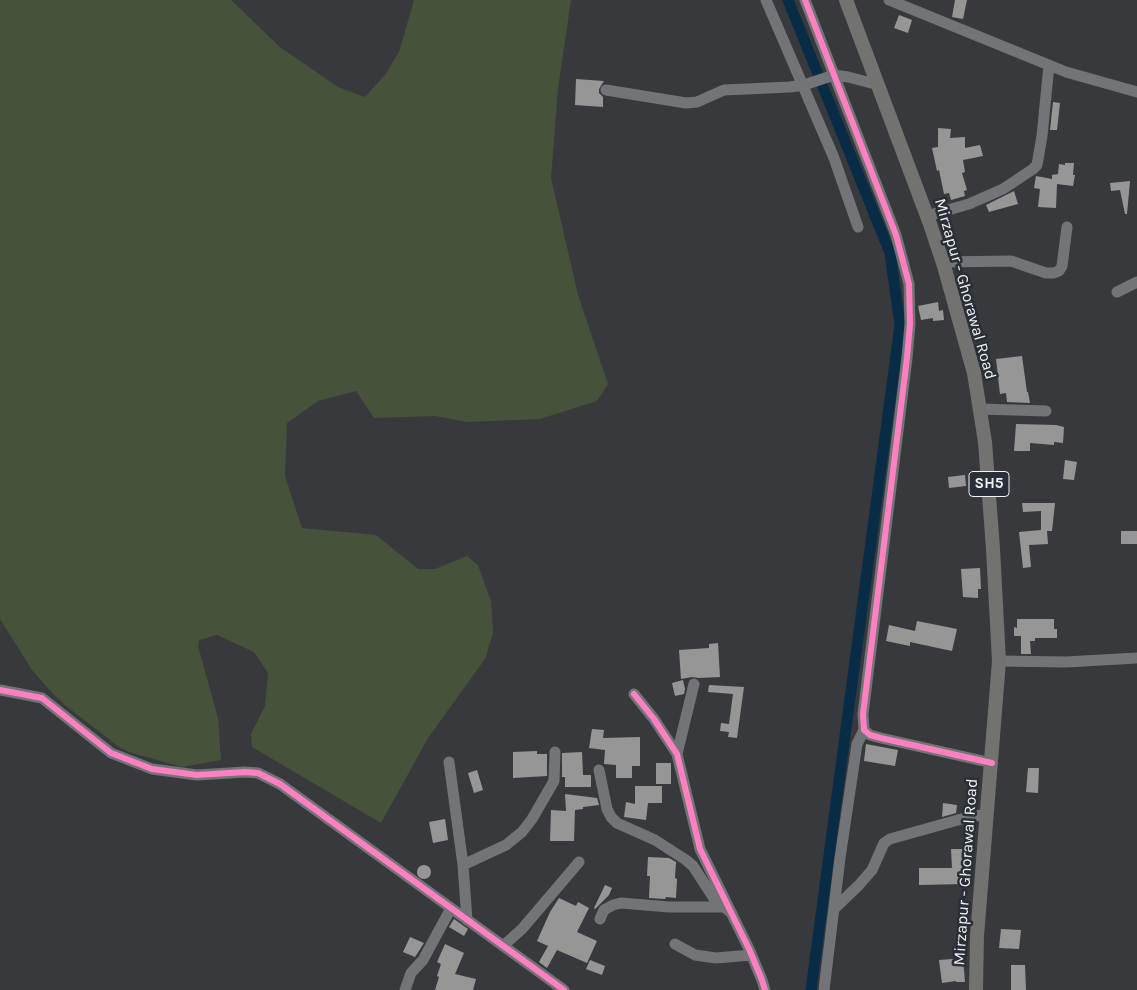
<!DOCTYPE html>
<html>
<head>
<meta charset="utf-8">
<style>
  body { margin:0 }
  canvas { display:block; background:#37393c }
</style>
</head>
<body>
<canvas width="1137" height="990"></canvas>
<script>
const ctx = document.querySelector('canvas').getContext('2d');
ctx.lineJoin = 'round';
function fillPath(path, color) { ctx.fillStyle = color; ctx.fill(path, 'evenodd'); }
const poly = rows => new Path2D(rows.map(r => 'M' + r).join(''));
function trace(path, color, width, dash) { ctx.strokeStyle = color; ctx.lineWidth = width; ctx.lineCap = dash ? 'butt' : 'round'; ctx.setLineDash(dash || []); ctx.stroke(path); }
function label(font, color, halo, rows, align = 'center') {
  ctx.font = font + ' Karla,sans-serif'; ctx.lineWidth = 5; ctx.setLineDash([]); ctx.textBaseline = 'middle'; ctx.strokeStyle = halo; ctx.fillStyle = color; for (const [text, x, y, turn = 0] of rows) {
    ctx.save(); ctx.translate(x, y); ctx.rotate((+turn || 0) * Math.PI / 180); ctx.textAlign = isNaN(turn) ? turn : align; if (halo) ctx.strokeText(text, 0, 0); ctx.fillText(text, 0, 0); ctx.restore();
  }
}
fillPath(poly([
  [0,0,231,0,281,48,293,56,338,87,365,97,385,75,399,52,414,0,571,0,558,89,551,178,578,295,608,384,597,401,540,419,467,422,435,416,374,418,356,391,318,401,287,423,285,476,302,528,376,535,418,569,435,569,467,556,478,565,491,601,493,633,485,659,428,738,381,823,252,747,251,734,265,706,268,673,254,652,217,635,199,640,198,646,218,718,221,760,182,767,129,752,119,747,66,706,53,694,32,670,0,619]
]), '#465239');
trace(poly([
  [788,0,890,253,900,325,811,990]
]), '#082c46', 11);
fillPath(poly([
  [955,0,967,0,963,19,952,17],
  [899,15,912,20,908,33,894,28],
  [576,79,604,81,599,89,599,93,603,97,603,107,575,105],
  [1053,102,1060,103,1057,130,1050,130],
  [938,128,951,129,950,138,965,137,965,148,980,145,983,156,963,160,965,172,962,173,967,190,964,191,965,196,951,200,949,193,944,194,939,170,937,171,932,148,938,147],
  [1065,163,1074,163,1073,175,1075,175,1073,186,1057,184,1056,208,1038,207,1040,189,1034,188,1036,176,1052,179,1052,175,1058,174,1059,164,1065,165],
  [1130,181,1127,214,1125,214,1120,190,1111,191,1110,183],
  [1014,191,1018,204,989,212,986,205],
  [938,302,939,311,943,310,944,320,933,321,933,318,921,320,918,306],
  [1022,356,1027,392,1028,392,1030,403,1007,402,1006,393,1000,394,996,359],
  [1016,424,1056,425,1064,427,1063,443,1054,442,1054,445,1030,443,1030,451,1014,451],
  [1065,460,1077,462,1074,480,1063,479],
  [965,475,966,486,949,488,948,477],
  [1022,503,1055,503,1052,531,1047,531,1048,544,1029,545,1031,567,1023,568,1019,532,1041,530,1041,511,1023,512],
  [1121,531,1137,531,1137,544,1121,544],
  [980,568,981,589,978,589,978,598,963,597,961,569],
  [1017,619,1054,619,1054,629,1057,629,1057,638,1035,638,1035,641,1030,641,1031,654,1021,654,1021,636,1014,636,1014,627,1017,628],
  [917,621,957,629,952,651,910,642,910,646,886,641,889,625,915,631],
  [718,643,720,677,699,678,692,677,681,679,679,650,709,648,709,644],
  [683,680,685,689,684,694,675,696,672,683],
  [709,685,744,687,737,738,728,737,729,732,720,731,721,723,729,724,733,694,708,692],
  [592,729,604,730,603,738,640,737,640,766,632,766,632,778,616,778,616,765,604,764,605,750,589,748],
  [866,744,898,750,895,766,864,761],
  [537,751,537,754,547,754,547,776,513,778,513,752],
  [582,752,583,775,591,775,591,787,565,787,565,777,562,777,562,753],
  [656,763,671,763,671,784,656,784],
  [1028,768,1039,768,1038,793,1026,792],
  [477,770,483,790,474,793,468,773],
  [635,786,662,786,662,803,648,803,646,820,624,817,626,802,635,804],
  [565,794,597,798,599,805,583,807,583,809,575,810,574,841,550,841,551,810,566,811],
  [943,803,957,805,956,813,942,817],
  [445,819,448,840,433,843,429,822],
  [951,849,963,849,963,884,919,885,919,868,952,868],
  [648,857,669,858,676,862,675,878,677,879,676,898,666,897,665,899,649,898,650,876,647,876],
  '417 872a7 7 0 1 1 14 0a7 7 0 1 1-14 0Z',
  [605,885,612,888,609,895,595,909,594,908],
  [559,898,576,906,578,902,589,908,577,932,597,941,587,963,557,950,547,968,539,962,548,946,537,941,550,912],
  [454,919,468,929,464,936,449,927],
  [1001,929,1021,930,1019,949,999,948],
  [410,937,424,943,415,957,403,952],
  [445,944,464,953,455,974,476,979,473,990,435,990,439,977,437,976,441,964,437,962],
  [952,959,963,959,965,982,956,982,956,981,942,983,939,960],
  [590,960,605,966,602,975,586,969],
  [1011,965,1025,965,1026,990,1011,990]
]), '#979697');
trace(poly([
  [766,0,834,158,858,227],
  [805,0,896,235,909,284,910,324,907,358,863,714,864,730,870,735,881,738,992,763],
  [889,0,1066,72,1137,92],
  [606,90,686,103,697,102,724,90,790,87,804,85,834,75,848,77,879,85],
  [927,216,969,204,1003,189,1033,169,1037,165,1042,136,1049,65],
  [942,262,1011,261,1046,273,1054,273,1059,271,1062,266,1067,227],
  [1117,292,1137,282],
  [980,409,1046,411],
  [999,661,1066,662,1137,658],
  [0,690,42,698,111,753,152,769,197,775,245,772,258,773,280,784,564,990],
  [634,694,654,719,677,754,700,849,749,949,762,980,765,990],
  [677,754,694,684],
  [449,762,463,865],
  [599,770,607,809,611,817,617,823,655,840,686,860,693,866,715,900,729,911],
  [834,909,859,885,872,870,884,843,890,839,965,818,987,814],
  [600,919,604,910,613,905,621,903,669,907,722,907],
  [467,920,463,865,506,845,522,832,532,819,554,781,555,752],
  [675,944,695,955,716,958,751,955],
  [503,946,522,929,579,862],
  [405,990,411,973,423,960,451,908],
  [824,990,840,858,857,744,864,730]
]), '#727477', 11);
trace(poly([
  [846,0,930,224,944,266,974,373,985,442,993,549,999,661,977,936,976,990]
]), '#727271', 14);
trace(poly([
  [805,0,896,235,909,284,910,324,907,358,863,714,864,730,870,735,881,738,992,763],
  [0,690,42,698,111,753,152,769,197,775,245,772,258,773,280,784,564,990],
  [634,694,654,719,677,754,700,849,749,949,762,980,765,990]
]), '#ff80c0', 6);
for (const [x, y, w] of [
  [989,484,40]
]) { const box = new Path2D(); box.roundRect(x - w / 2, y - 12.5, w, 25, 4); ctx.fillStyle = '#2a2e35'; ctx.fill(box); trace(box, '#eff2f6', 1); }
label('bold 15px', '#eff2f6', null, [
  ["SH5",989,484]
]);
label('16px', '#eff2f6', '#2a2e35', [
  ["Mirzapur - Ghorawal Road",965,289,74],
  ["Mirzapur - Ghorawal Road",966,872,-86]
]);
</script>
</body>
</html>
